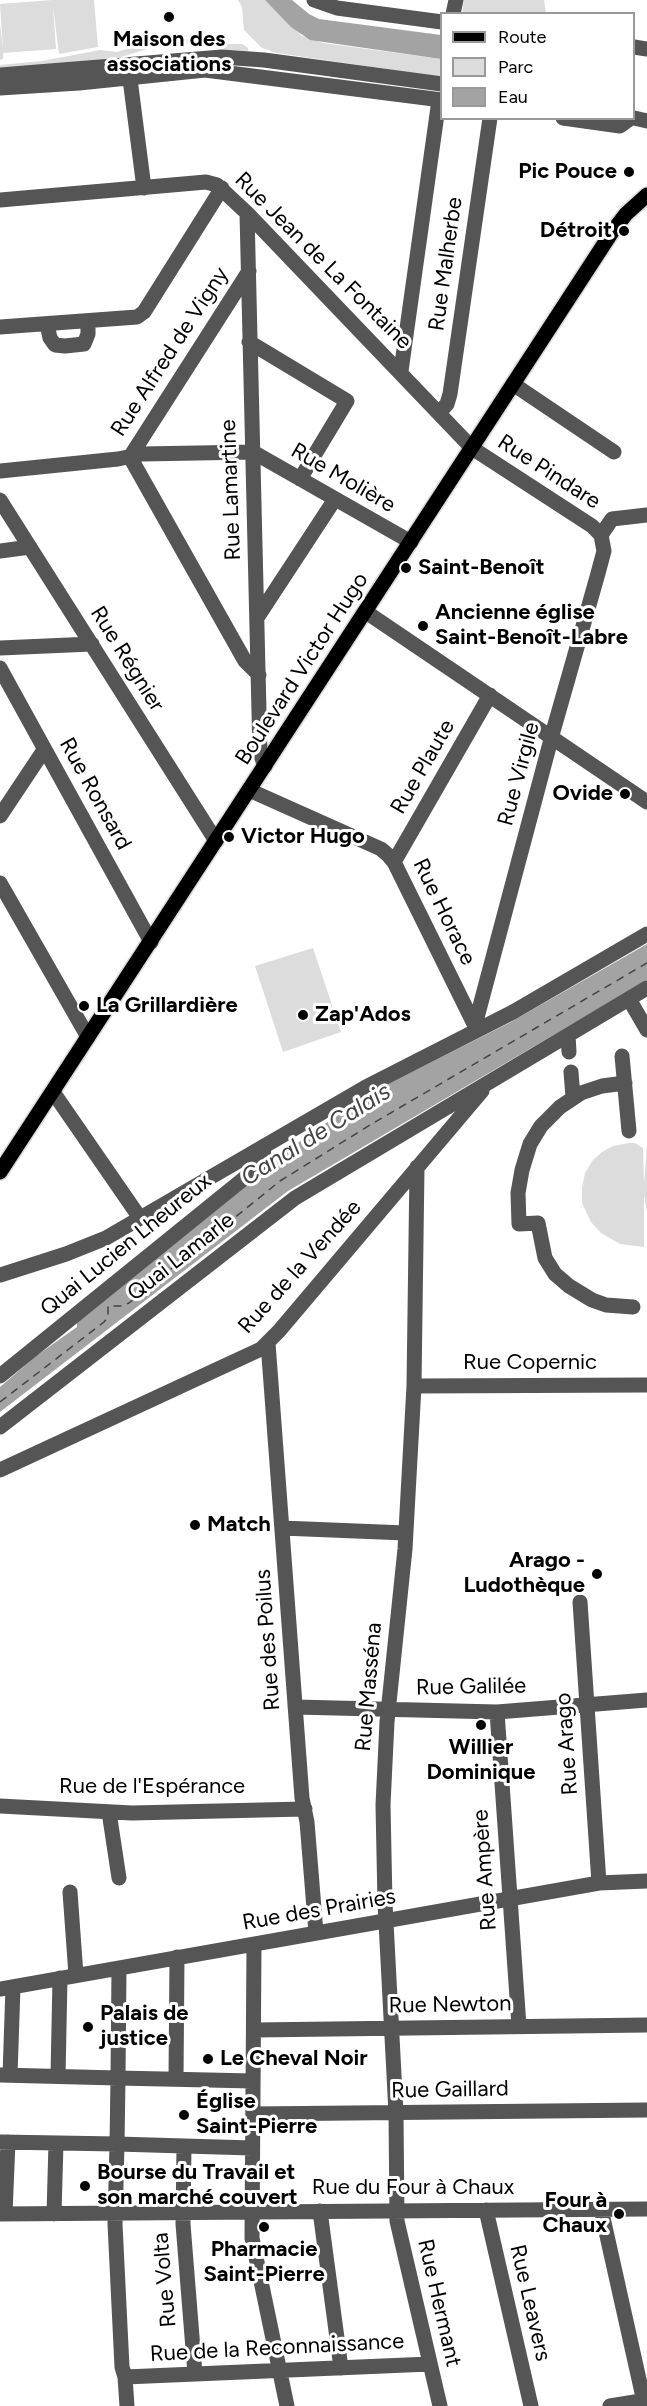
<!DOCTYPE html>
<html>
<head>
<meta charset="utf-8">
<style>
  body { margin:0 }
  #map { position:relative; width:647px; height:2406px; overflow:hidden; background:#fff; font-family:Figtree,sans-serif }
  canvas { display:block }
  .legend { position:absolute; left:440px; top:12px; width:195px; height:108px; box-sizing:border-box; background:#fff; border:2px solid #999; margin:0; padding:8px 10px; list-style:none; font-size:18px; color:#000 }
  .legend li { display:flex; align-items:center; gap:12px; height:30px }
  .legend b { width:30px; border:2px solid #999 }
</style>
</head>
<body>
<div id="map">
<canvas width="647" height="2406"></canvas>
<ul class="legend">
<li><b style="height:8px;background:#000"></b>Route</li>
<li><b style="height:16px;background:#dcdcdc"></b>Parc</li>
<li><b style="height:16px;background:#a3a3a3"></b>Eau</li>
</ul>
</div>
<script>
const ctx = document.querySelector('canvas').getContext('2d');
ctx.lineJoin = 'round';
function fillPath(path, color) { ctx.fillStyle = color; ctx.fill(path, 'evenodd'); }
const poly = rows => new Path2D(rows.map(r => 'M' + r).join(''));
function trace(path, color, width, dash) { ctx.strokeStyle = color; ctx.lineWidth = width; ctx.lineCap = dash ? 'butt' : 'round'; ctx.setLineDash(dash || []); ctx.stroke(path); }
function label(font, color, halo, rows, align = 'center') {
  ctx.font = font + ' Figtree,sans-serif'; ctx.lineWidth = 6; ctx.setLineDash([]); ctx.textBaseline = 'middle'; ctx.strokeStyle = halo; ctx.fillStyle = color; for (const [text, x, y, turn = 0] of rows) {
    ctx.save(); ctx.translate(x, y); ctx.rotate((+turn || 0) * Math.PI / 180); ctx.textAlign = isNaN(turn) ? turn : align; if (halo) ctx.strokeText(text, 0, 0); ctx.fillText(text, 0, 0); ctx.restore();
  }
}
fillPath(poly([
  [52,0,94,0,98,47,59,54,53,6,56,49,3,53,3,59,0,60,0,24,3,50,0,4],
  [238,0,265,0,302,36,323,43,441,59,441,77,277,53,262,48,244,30,242,7],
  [464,0,544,0,546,13,462,14],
  [192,39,220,44,242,44,248,48,248,51,219,49,196,43,169,44,169,41],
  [164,41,164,44,121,57,0,69,0,65,42,61,100,50,117,52,148,42],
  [313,948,341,1032,283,1052,255,966],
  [629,1143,635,1143,643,1148,644,1183,647,1147,647,1213,644,1195,644,1247,620,1244,601,1233,591,1222,582,1203,582,1188,585,1173,593,1160,602,1152,613,1146]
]), '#dcdcdc');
fillPath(poly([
  [265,0,292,0,309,14,319,19,441,35,441,59,310,40,291,27],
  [647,944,647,980,288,1191,0,1412,0,1387,36,1356,77,1327,77,1317,308,1135,378,1089,509,1023]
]), '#a3a3a3');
trace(poly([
  [0,1402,104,1322,108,1317,108,1306,122,1306,129,1303,280,1181,370,1125,647,963]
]), '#444', 1.5, [8, 6]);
const major = poly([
  [0,1172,612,232,626,214,647,195]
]);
trace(major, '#dbdbdb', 18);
trace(poly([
  [314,0,337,8,442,22],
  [453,14,456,0],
  [634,47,647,49],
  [0,75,222,57,264,60,442,84],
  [130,79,144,188],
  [0,88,79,83,205,70,442,100],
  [563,118,620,126,631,118],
  [634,118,647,121],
  [0,200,206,182,217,185,247,213,472,448,592,526,601,535,604,551,597,577,554,728,475,1025],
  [247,213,260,753,265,766],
  [249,271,130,457,245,661,259,675],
  [47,324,50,338,55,345,65,346,84,344,88,334,88,321],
  [0,327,137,317,144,312,222,188],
  [249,342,347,401,300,479],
  [401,371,439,100],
  [513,384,614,452],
  [439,413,447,404,450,394,490,118],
  [0,471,118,459,142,454,253,452,411,542],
  [0,500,216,841],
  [601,535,612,519,647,515],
  [0,551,30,547],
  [366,612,647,802],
  [257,618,335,499],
  [0,648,92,644],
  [0,668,151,942],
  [249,790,381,849,388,855,394,862,476,1028],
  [0,816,44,750],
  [394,862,490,695],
  [0,883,88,1037],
  [629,999,647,1030],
  [568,1035,569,1052],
  [622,1056,629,1131],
  [571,1072,573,1097],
  [625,1083,602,1086,581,1093,560,1107,541,1126,530,1144,522,1170,518,1193,519,1224,538,1223,545,1258,555,1274,569,1286,592,1300,606,1305,633,1307],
  [53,1092,140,1218],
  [417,1167,414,1386,405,1549,387,1722,383,1805,385,1903,396,2113,397,2221,440,2406],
  [0,1275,66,1254,106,1238,366,1087,513,1012,647,934],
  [268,1343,302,1798,307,1822,316,1933],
  [0,1376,257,1168,263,1159,264,1146],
  [414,1386,647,1385],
  [0,1427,295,1198,647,988],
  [0,1470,261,1349,279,1331,482,1091],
  [282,1528,405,1533],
  [580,1602,599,1883],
  [295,1707,497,1712,647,1700],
  [497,1712,519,2026],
  [0,1806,132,1813,305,1809],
  [109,1812,119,1878],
  [70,1892,76,1975],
  [254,1944,252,2238,287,2406],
  [119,1968,118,2078,253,2081],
  [0,1989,599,1883,647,1881],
  [254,2030,647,2025],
  [0,2075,118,2078,117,2144,0,2142],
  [10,2075,13,1987],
  [58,2076,60,1978],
  [176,2079,177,1957],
  [253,2114,647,2110],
  [184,2146,183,2224,195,2374],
  [601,2209,645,2406],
  [486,2210,531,2406],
  [320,2211,341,2368],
  [0,2214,647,2209],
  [5,2214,8,2142],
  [54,2214,56,2143],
  [125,2377,430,2364],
  [127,2406,125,2377,122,2367,115,2224,117,2144,252,2148],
  [610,2406,647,2400]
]), '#555', 15);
trace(major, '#000', 15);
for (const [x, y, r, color] of [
  [169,17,6,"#000"],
  [629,172,6,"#000"],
  [624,231,6,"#000"],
  [406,568,6,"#000"],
  [423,626,6,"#000"],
  [625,794,6,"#000"],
  [229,837,6,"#000"],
  [84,1006,6,"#000"],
  [303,1015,6,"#000"],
  [195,1525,6,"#000"],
  [597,1574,6,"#000"],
  [481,1725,6,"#000"],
  [88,2027,6,"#000"],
  [208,2059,6,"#000"],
  [184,2115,6,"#000"],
  [85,2186,6,"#000"],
  [619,2214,6,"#000"],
  [264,2227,6,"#000"]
]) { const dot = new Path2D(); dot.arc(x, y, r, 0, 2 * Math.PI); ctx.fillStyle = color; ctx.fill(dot); trace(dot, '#fff', 2); }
label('bold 22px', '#000', '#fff', [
  ["Maison des",169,40,"center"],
  ["associations",169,65,"center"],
  ["Pic Pouce",617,172,"right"],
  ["Détroit",612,231,"right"],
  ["Saint-Benoît",418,568],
  ["Ancienne église",435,613],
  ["Saint-Benoît-Labre",435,638],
  ["Ovide",613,794,"right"],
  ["Victor Hugo",241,837],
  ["La Grillardière",96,1006],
  ["Zap'Ados",315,1015],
  ["Match",207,1525],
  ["Arago -",585,1561,"right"],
  ["Ludothèque",585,1586,"right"],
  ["Willier",481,1748,"center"],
  ["Dominique",481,1773,"center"],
  ["Palais de",100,2014],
  ["justice",100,2039],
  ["Le Cheval Noir",220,2059],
  ["Église",196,2102],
  ["Saint-Pierre",196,2127],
  ["Bourse du Travail et",97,2173],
  ["son marché couvert",97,2198],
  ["Four à",607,2201,"right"],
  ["Chaux",607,2226,"right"],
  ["Pharmacie",264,2250,"center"],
  ["Saint-Pierre",264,2275,"center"]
], 'left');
label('22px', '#000', '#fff', [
  ["Rue Jean de La Fontaine",323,261,45],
  ["Rue Malherbe",446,264,-82],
  ["Rue Alfred de Vigny",170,352,-57],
  ["Rue Pindare",549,472,33],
  ["Rue Molière",343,478,30],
  ["Rue Lamartine",231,490,-92],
  ["Rue Régnier",127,659,58],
  ["Boulevard Victor Hugo",302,669,-57],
  ["Rue Plaute",423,767,-60],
  ["Rue Virgile",519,774,-75],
  ["Rue Ronsard",95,794,61],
  ["Rue Horace",444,912,64],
  ["Quai Lucien Lheureux",126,1245,-39],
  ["Quai Lamarle",181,1257,-38],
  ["Rue de la Vendée",300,1267,-48],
  ["Rue Copernic",530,1363],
  ["Rue des Poilus",268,1640,-94],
  ["Rue Masséna",369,1687,-85],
  ["Rue Galilée",471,1687,-1],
  ["Rue Arago",567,1744,-94],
  ["Rue de l'Espérance",152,1787],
  ["Rue Ampère",485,1870,-94],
  ["Rue des Prairies",319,1910,-10],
  ["Rue Newton",450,2005,-1],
  ["Rue Gaillard",450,2090,-1],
  ["Rue du Four à Chaux",413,2188],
  ["Rue Volta",165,2280,-95],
  ["Rue Hermant",439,2303,77],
  ["Rue Leavers",530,2303,77],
  ["Rue de la Reconnaissance",277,2348,-3]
]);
label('italic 24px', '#444', '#fff', [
  ["Canal de Calais",316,1135,-32]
]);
</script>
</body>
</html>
